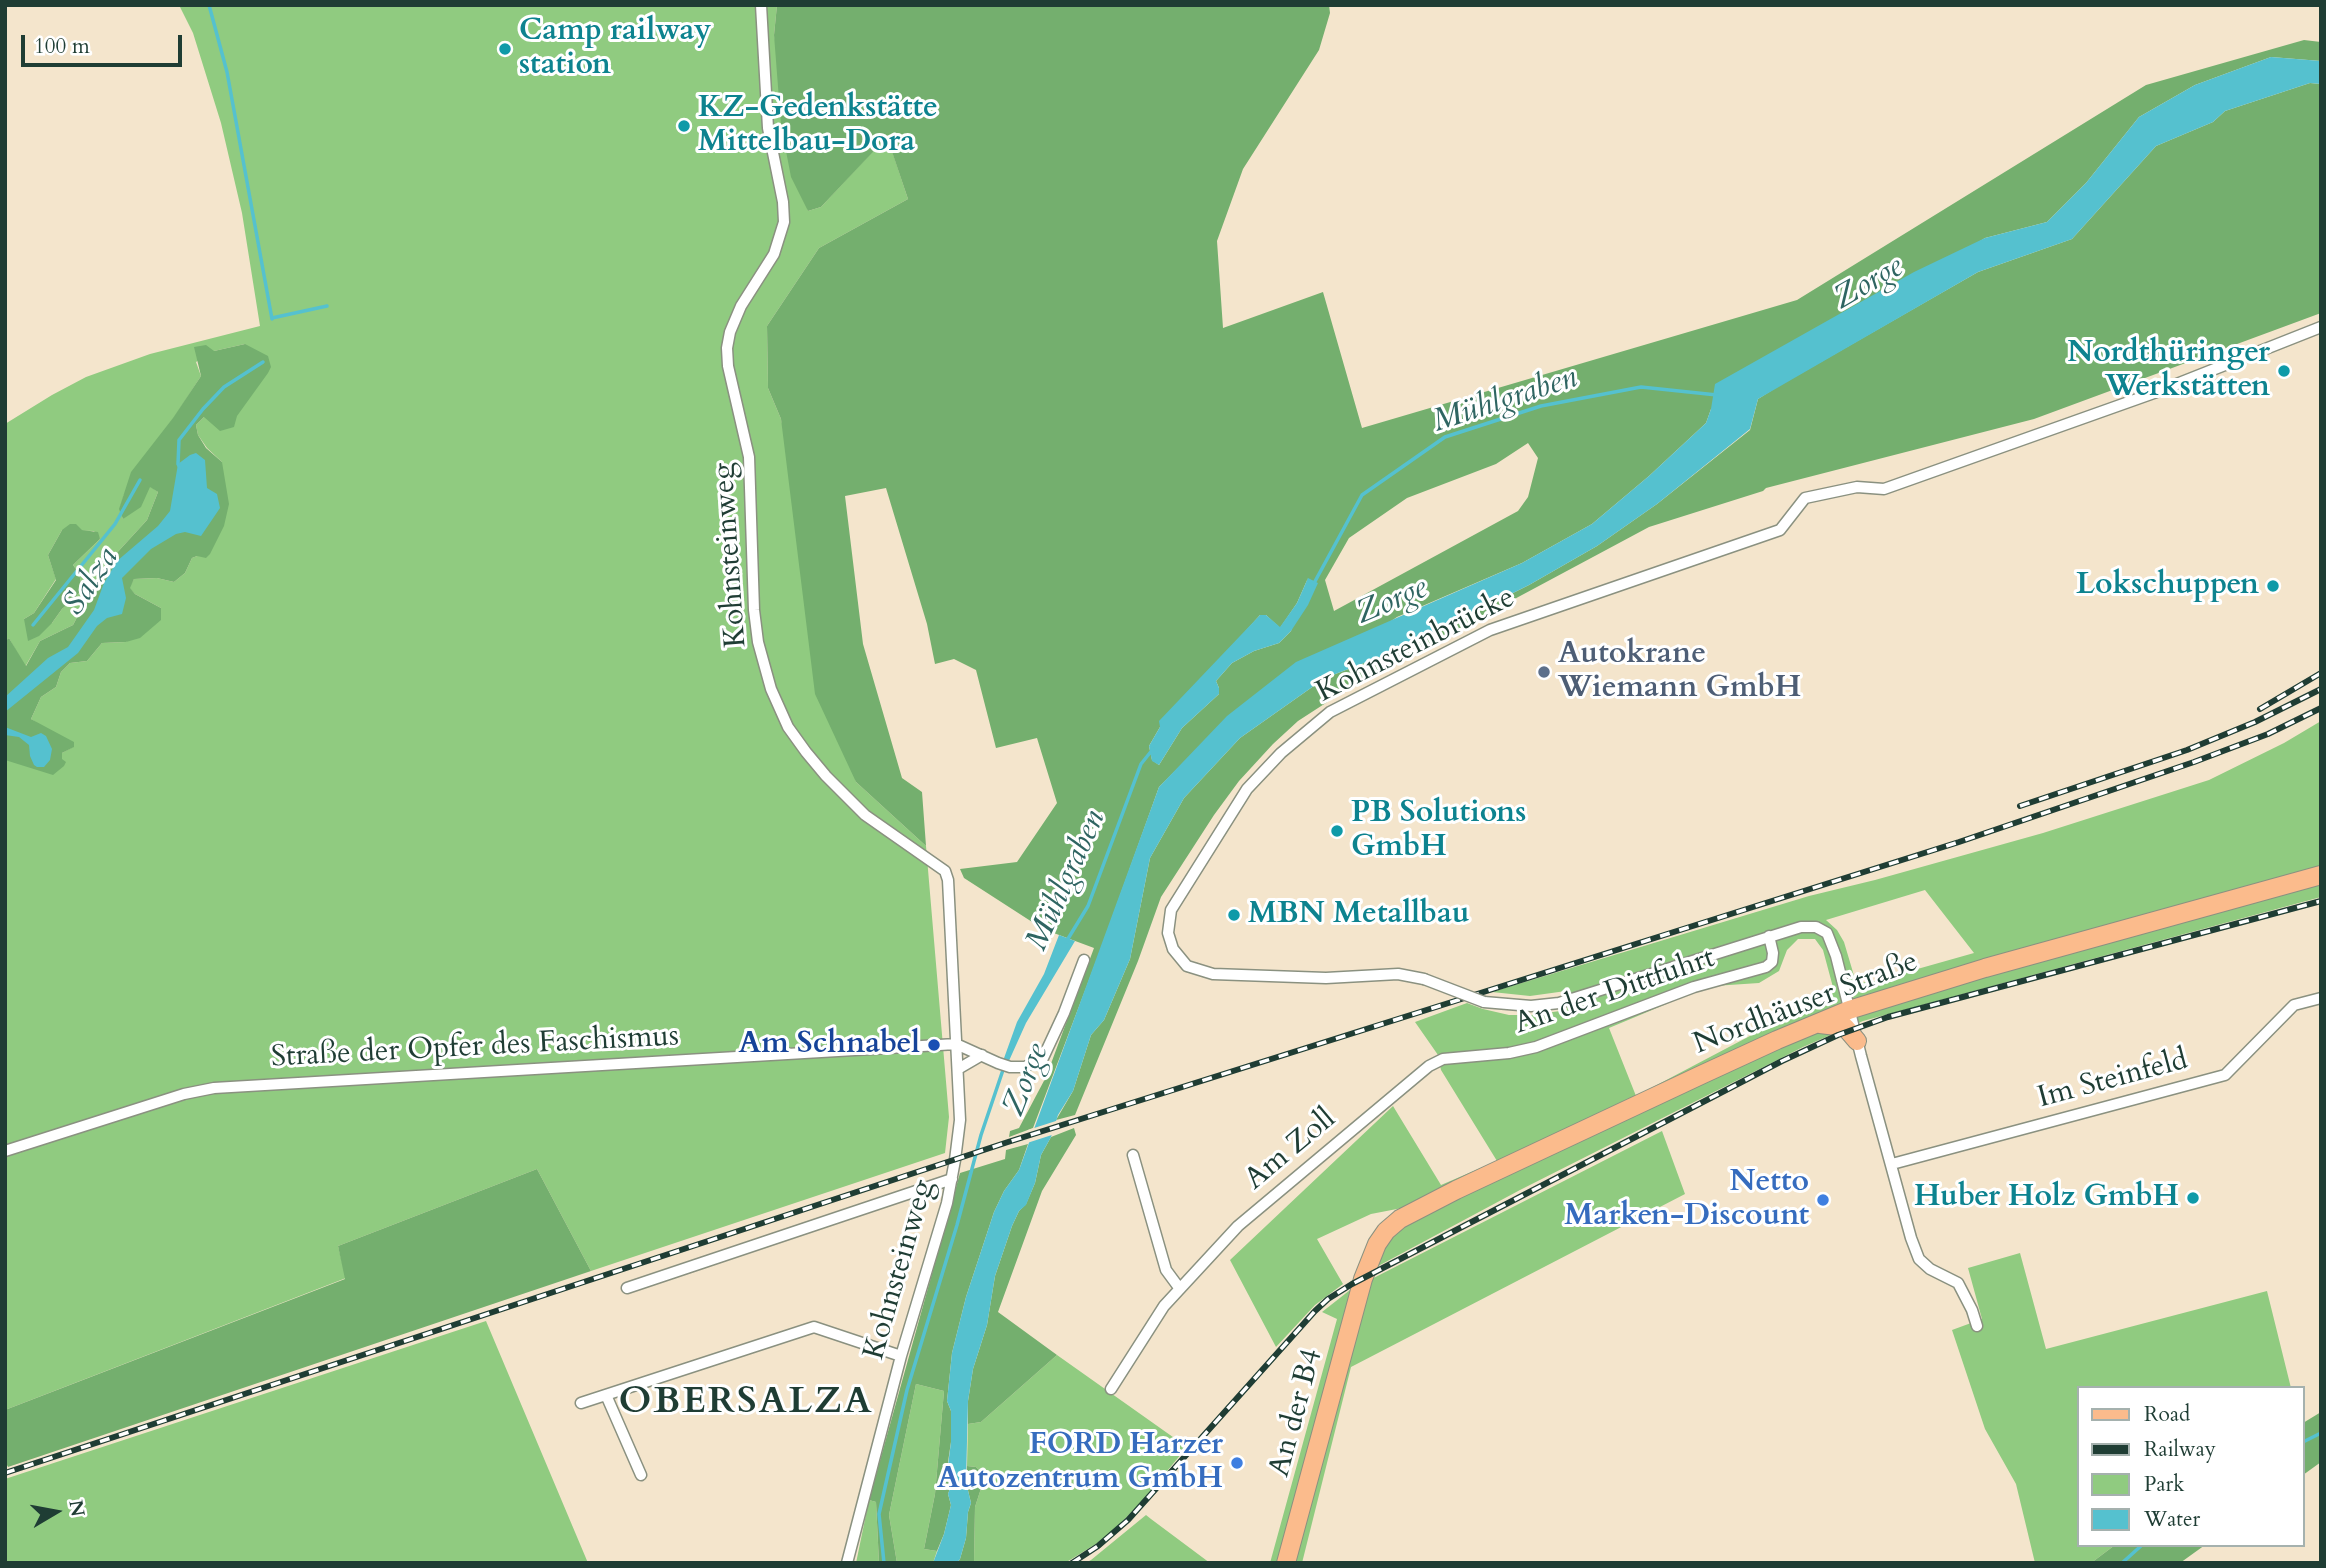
<!DOCTYPE html>
<html>
<head>
<meta charset="utf-8">
<style>
  body { margin:0 }
  #map { position:relative; width:2326px; height:1568px; overflow:hidden; background:#f4e5cc; font-family:Cardo,serif }
  canvas { display:block }
  .frame { position:absolute; inset:0; border:7px solid #1f3d34; pointer-events:none }
  .legend { position:absolute; left:2077px; top:1386px; width:228px; height:161px; box-sizing:border-box; background:#fff; border:2px solid #a5b1ae; margin:0; padding:9px 12px; list-style:none; font-size:21px; color:#1f3d34 }
  .legend li { display:flex; align-items:center; gap:14px; height:35px }
  .legend b { width:35px; border:2px solid #a5b1ae }
  .north { position:absolute; left:21px; top:1477px; width:70px; height:70px; -webkit-text-stroke:5px #fff; paint-order:stroke; rotate:80deg; font-size:19px; font-weight:700; line-height:28px; text-align:center; color:#1f3d34 }
  .north::after { content:''; display:block; margin:auto; width:24px; height:32px; background:#1f3d34; clip-path:polygon(50% 0,100% 100%,50% 72%,0 100%) }
  .scale { position:absolute; left:21px; top:35px; width:161px; height:32px; box-sizing:border-box; border:4px solid #1f3d34; border-top:0; padding-left:9px; font-size:21px; line-height:24px; white-space:nowrap; color:#1f3d34; -webkit-text-stroke:5px #fff; paint-order:stroke }
</style>
</head>
<body>
<div id="map">
<canvas width="2326" height="1568"></canvas>
<div class="frame"></div>
<ul class="legend">
<li><b style="height:9px;background:#fbbb8c"></b>Road</li>
<li><b style="height:9px;background:#1f3d34"></b>Railway</li>
<li><b style="height:19px;background:#90cb80"></b>Park</li>
<li><b style="height:19px;background:#55c1cf"></b>Water</li>
</ul>
<div class="north">N</div>
<div class="scale">100 m</div>
</div>
<script>
const ctx = document.querySelector('canvas').getContext('2d');
ctx.lineJoin = 'round';
function fillPath(path, color) { ctx.fillStyle = color; ctx.fill(path, 'evenodd'); }
const poly = rows => new Path2D(rows.map(r => 'M' + r).join(''));
function trace(path, color, width, dash) { ctx.strokeStyle = color; ctx.lineWidth = width; ctx.lineCap = dash ? 'butt' : 'round'; ctx.setLineDash(dash || []); ctx.stroke(path); }
function label(font, color, halo, rows, align = 'center') {
  ctx.font = font + ' Cardo,serif'; ctx.lineWidth = 6; ctx.setLineDash([]); ctx.textBaseline = 'middle'; ctx.strokeStyle = halo; ctx.fillStyle = color; for (const [text, x, y, turn = 0] of rows) {
    ctx.save(); ctx.translate(x, y); ctx.rotate((+turn || 0) * Math.PI / 180); ctx.textAlign = isNaN(turn) ? turn : align; if (halo) ctx.strokeText(text, 0, 0); ctx.fillText(text, 0, 0); ctx.restore();
  }
}
fillPath(poly([
  [179,5,777,5,774,35,808,211,821,207,887,136,908,199,819,248,767,326,768,388,781,419,856,782,926,846,949,1117,945,1153,591,1271,537,1169,338,1246,346,1278,5,1410,5,760,62,759,62,753,73,747,31,719,41,697,56,687,61,672,70,663,87,661,102,643,126,642,161,608,135,594,129,588,134,579,157,578,174,582,185,573,192,558,197,556,222,462,207,448,198,435,196,425,204,417,245,344,214,351,196,362,201,376,124,495,120,508,123,519,150,486,158,492,147,520,103,568,73,625,40,641,25,667,9,638,5,641,5,424,52,395,86,377,150,354,260,326,242,213,221,123,193,33],
  [62,530,94,531,100,539,73,565,79,573,82,588,76,597,62,609,52,623,24,619,34,613,56,579,48,555],
  [2321,721,2321,897,1863,1021,1803,1047,1520,1190,1354,1279,1379,1227,1402,1208,1371,1214,1317,1239,1343,1284,1315,1305,1276,1347,1230,1260,1393,1106,1441,1185,1497,1161,1441,1070,1438,1055,1415,1022,1467,1003,1483,1009,1509,1015,1532,1015,1567,1010,1566,991,1530,996,1492,992,1809,896,1875,880,2043,833,2209,780,2284,743],
  [1925,890,1974,953,1875,981,1859,983,1855,979,1844,942,1837,930,1826,920],
  [1798,939,1815,939,1823,950,1834,991,1821,1005,1784,1018,1636,1096,1609,1028,1695,992,1714,986,1759,983,1779,971,1787,950],
  [1662,1131,1685,1194,1351,1367,1302,1563,1270,1563,1337,1319,1322,1312,1350,1290],
  [2020,1253,2046,1349,2267,1291,2291,1388,2079,1388,2079,1545,2115,1545,2091,1563,2035,1563,2016,1484,1985,1429,1952,1330,1982,1319,1968,1268],
  [486,1321,588,1563,5,1563,5,1479],
  [1057,1355,1187,1447,1144,1499,1117,1527,1099,1542,1070,1560,1064,1563,974,1563,975,1507,985,1476,976,1467,967,1466,968,1424,981,1422],
  [916,1384,944,1391,935,1494,924,1549,937,1551,933,1563,897,1563,889,1515],
  [869,1500,876,1502,879,1563,856,1563],
  [1146,1515,1151,1519,1210,1563,1085,1563,1091,1560]
]), '#90cb80');
fillPath(poly([
  [777,5,1329,5,1330,13,1319,50,1243,169,1217,241,1223,328,1323,292,1362,428,1797,300,2146,85,2304,40,2321,42,2321,61,2271,57,2195,85,2139,117,2086,183,2047,222,1985,238,1711,409,1706,423,1649,476,1592,524,1522,563,1397,617,1180,766,1159,787,1103,943,1033,1128,1009,1137,1010,1131,1019,1128,1046,1077,1094,948,1043,929,964,878,960,869,1017,862,1057,803,1037,738,996,748,976,670,954,659,935,664,927,624,886,488,845,496,863,644,902,778,922,792,926,846,856,782,815,694,781,419,768,388,767,326,819,248,908,199,887,137,821,207,808,211,791,177,781,125,774,35],
  [1528,443,1538,458,1528,497,1518,511,1334,611,1325,580,1349,538,1407,498,1496,464],
  [1308,578,1291,631,1279,643,1254,651,1232,663,1216,681,1219,688,1219,694,1182,728,1159,765,1152,760,1149,746,1160,727,1260,615,1266,615,1280,628,1297,603],
  [2310,83,2321,84,2321,313,2034,419,1766,488,1763,491,1649,527,1352,686,1298,721,1273,744,1239,781,1214,815,1161,897,1138,961,1075,1115,1056,1120,1073,1091,1091,1035,1104,1020,1130,959,1150,858,1184,798,1240,738,1325,678,1403,648,1529,585,1597,546,1657,504,1750,430,1758,399,1777,387,1978,272,2072,239,2156,146,2213,122,2225,111],
  [245,344,268,356,271,367,268,373,237,416,234,427,220,431,204,417,196,425,198,435,206,448,222,462,229,504,224,526,210,554,206,558,197,556,192,558,185,573,174,582,157,578,134,579,130,588,135,594,161,608,161,620,140,638,126,642,102,643,87,661,70,663,61,672,56,687,41,697,31,719,74,742,74,747,62,753,62,759,66,762,64,766,53,775,5,760,5,641,9,638,26,666,40,641,73,625,103,568,147,520,158,492,150,487,141,507,123,519,119,509,131,472,173,418,201,376,194,347,206,345,214,351],
  [70,524,76,524,82,530,98,532,100,539,73,565,79,573,82,588,76,597,62,609,52,623,39,636,28,641,24,619,34,613,56,580,48,555,62,530],
  [1074,1128,1076,1135,1042,1191,998,1312,1057,1355,981,1422,968,1424,968,1401,973,1369,987,1325,995,1276,1012,1226,1019,1211,1026,1204,1035,1183,1041,1155,1051,1137],
  [1028,1144,1019,1170,1004,1191,994,1212,966,1297,952,1353,947,1401,951,1411,951,1442,948,1462,952,1483,948,1494,951,1505,944,1534,937,1551,924,1549,935,1494,944,1391,916,1384,889,1515,897,1563,879,1563,876,1502,869,1500,960,1173,1005,1159,1006,1150],
  [537,1169,591,1271,8,1467,5,1461,5,1410,345,1279,338,1246],
  [2321,1412,2321,1462,2303,1475,2303,1423],
  [967,1466,976,1467,985,1476,975,1507,974,1563,957,1563,960,1559,966,1538,968,1512,971,1503,966,1482],
  [2115,1545,2205,1545,2180,1563,2091,1563]
]), '#74af6e');
fillPath(poly([
  [2271,57,2321,61,2321,84,2310,83,2225,111,2213,122,2156,146,2072,239,1978,272,1758,399,1750,429,1657,504,1597,546,1529,585,1403,648,1325,678,1240,738,1184,798,1150,858,1130,959,1104,1020,1091,1035,1073,1091,1058,1115,1051,1137,1041,1155,1035,1183,1026,1205,1019,1211,1012,1226,995,1276,987,1325,973,1369,968,1401,966,1482,971,1503,968,1512,966,1538,960,1559,957,1563,933,1563,944,1534,951,1505,948,1494,952,1483,947,1473,951,1442,951,1411,947,1401,952,1353,966,1297,994,1212,1004,1191,1019,1170,1159,787,1227,716,1296,662,1522,563,1592,524,1649,476,1706,423,1711,409,1715,384,1914,272,1985,238,2047,222,2086,183,2139,117,2195,85],
  [196,453,205,460,207,488,217,494,220,508,201,536,185,532,176,534,151,549,122,578,126,598,122,614,107,618,97,626,78,653,5,712,5,697,48,658,68,647,94,610,104,583,117,561,158,526,170,511,178,464,190,455],
  [1308,578,1318,583,1308,605,1291,631,1279,643,1254,651,1232,663,1216,681,1219,688,1219,694,1182,728,1159,765,1152,761,1149,746,1160,727,1159,721,1260,615,1266,615,1280,627,1297,603],
  [5,727,31,737,41,733,46,736,52,749,50,760,44,767,37,767,34,765,30,756,29,745,19,737,5,735],
  [1059,935,1075,941,1026,1023,1008,1063,1003,1061,1017,1022,1044,974]
]), '#55c1cf');
fillPath(poly([
  [1059,1120,1055,1134,1024,1144,1028,1130]
]), '#f4e5cc');
trace(poly([
  [209,5,227,72,272,319],
  [272,318,327,306],
  [180,468,178,464,179,440,203,409,224,387,263,362],
  [1313,585,1362,495,1445,437,1541,406,1641,387,1717,395],
  [33,625,115,524,140,480],
  [1066,942,1088,906,1141,764,1153,749],
  [2303,1442,2321,1433],
  [884,1563,879,1514,907,1390,957,1225,981,1135,1004,1067],
  [2122,1563,2142,1545]
]), '#55c1cf', 3.5);
const minor = poly([
  [761,5,768,128,783,202,784,222,774,254,741,306,730,332,727,348,728,366,749,457,754,610,758,642,771,689,788,727,806,752,826,776,865,815,945,871,948,880,960,1120,955,1160,947,1203,901,1356,847,1563],
  [1424,979,1398,974,1326,978,1213,974,1187,966,1173,949,1168,933,1171,910,1247,789,1281,753,1330,712,1490,630,1780,530,1805,498,1857,487,1884,489,2154,393,2321,327],
  [1484,1002,1531,1006,1559,1003,1801,927,1816,927,1827,933,1836,956,1861,1056,1911,1238,1919,1259,1930,1269,1958,1283,1972,1310,1977,1326],
  [958,1069,982,1055],
  [5,1151,184,1094,214,1088,956,1044,998,1063,1010,1067,1025,1067,1043,1058,1064,1013,1084,960],
  [1133,1155,1166,1270,1180,1289],
  [1892,1164,2225,1075,2294,1005,2321,998],
  [627,1288,952,1179],
  [1111,1389,1164,1306,1238,1226,1429,1066,1443,1059,1509,1053,1536,1047,1694,987,1766,967,1772,962,1773,953,1769,936],
  [606,1395,641,1475],
  [581,1403,814,1327,901,1356]
]);
const primary = poly([
  [1820,1024,1845,1027,1857,1041],
  [1286,1563,1363,1279,1377,1244,1386,1231,1400,1219,1456,1190,1701,1075,1777,1040,1849,1010,1985,968,2321,875]
]);
trace(minor, '#8a9180', 13);
trace(primary, '#8a9180', 20);
trace(minor, '#fff', 10);
trace(primary, '#fbbb8c', 18);
const rail = poly([
  [2260,709,2321,673],
  [2020,806,2187,750,2255,722,2321,689],
  [5,1473,1008,1142,1959,842,2194,762,2268,734,2321,708],
  [1072,1563,1098,1546,1128,1520,1315,1311,1328,1299,1352,1284,1782,1061,1838,1035,1888,1017,2321,901]
]);
trace(rail, '#1f3d34', 6);
trace(rail, '#fff', 3.5, [10]);
const minorBridge = poly([
  [1424,979,1484,1002]
]);
trace(minorBridge, '#8a9180', 13, []);
trace(minorBridge, '#fff', 10);
for (const [x, y, r, color] of [
  [505,49,7,"#0f9aa8"],
  [684,126,7,"#0f9aa8"],
  [2284,371,7,"#0f9aa8"],
  [2273,586,7,"#0f9aa8"],
  [1544,672,7,"#5c6f8a"],
  [1337,831,7,"#0f9aa8"],
  [1234,915,7,"#0f9aa8"],
  [934,1045,7,"#1a4fb4"],
  [2193,1198,7,"#0f9aa8"],
  [1823,1200,7,"#3f7fe0"],
  [1237,1463,7,"#3f7fe0"]
]) { const dot = new Path2D(); dot.arc(x, y, r, 0, 2 * Math.PI); ctx.fillStyle = color; ctx.fill(dot); trace(dot, '#fff', 2.5); }
label('bold 30px', '#0d838f', '#fff', [
  ["Camp railway",519,32],
  ["station",519,66],
  ["KZ-Gedenkstätte",698,109],
  ["Mittelbau-Dora",698,143],
  ["Nordthüringer",2270,354,"right"],
  ["Werkstätten",2270,388,"right"],
  ["Lokschuppen",2259,586,"right"],
  ["PB Solutions",1351,814],
  ["GmbH",1351,848],
  ["MBN Metallbau",1248,915],
  ["Huber Holz GmbH",2179,1198,"right"]
], 'left');
label('30px', '#1f3d34', '#fff', [
  ["Kohnsteinweg",731,555,-94],
  ["Kohnsteinbrücke",1416,646,-27],
  ["An der Dittfuhrt",1615,992,-19],
  ["Nordhäuser Straße",1806,1004,-21],
  ["Straße der Opfer des Faschismus",475,1048,-3],
  ["Im Steinfeld",2113,1080,-15],
  ["Am Zoll",1291,1150,-40],
  ["Kohnsteinweg",900,1270,-74],
  ["An der B4",1297,1413,-75]
]);
label('bold 30px', '#4e5e75', '#fff', [
  ["Autokrane",1558,655],
  ["Wiemann GmbH",1558,689]
], 'left');
label('bold 30px', '#164399', '#fff', [
  ["Am Schnabel",920,1045]
], 'right');
label('bold 30px', '#366cbe', '#fff', [
  ["Netto",1809,1183],
  ["Marken-Discount",1809,1217],
  ["FORD Harzer",1223,1446],
  ["Autozentrum GmbH",1223,1480]
], 'right');
label('italic 32px', '#2f6562', '#fff', [
  ["Zorge",1869,284,-30],
  ["Mühlgraben",1505,401,-18],
  ["Salza",92,582,-57],
  ["Zorge",1392,602,-23],
  ["Mühlgraben",1067,881,-66],
  ["Zorge",1027,1080,-69]
]);
ctx.letterSpacing = '2px';
label('bold 37px', '#1f3d34', '#fff', [
  ["OBERSALZA",746,1403]
]);
ctx.letterSpacing = '0px';
</script>
</body>
</html>
